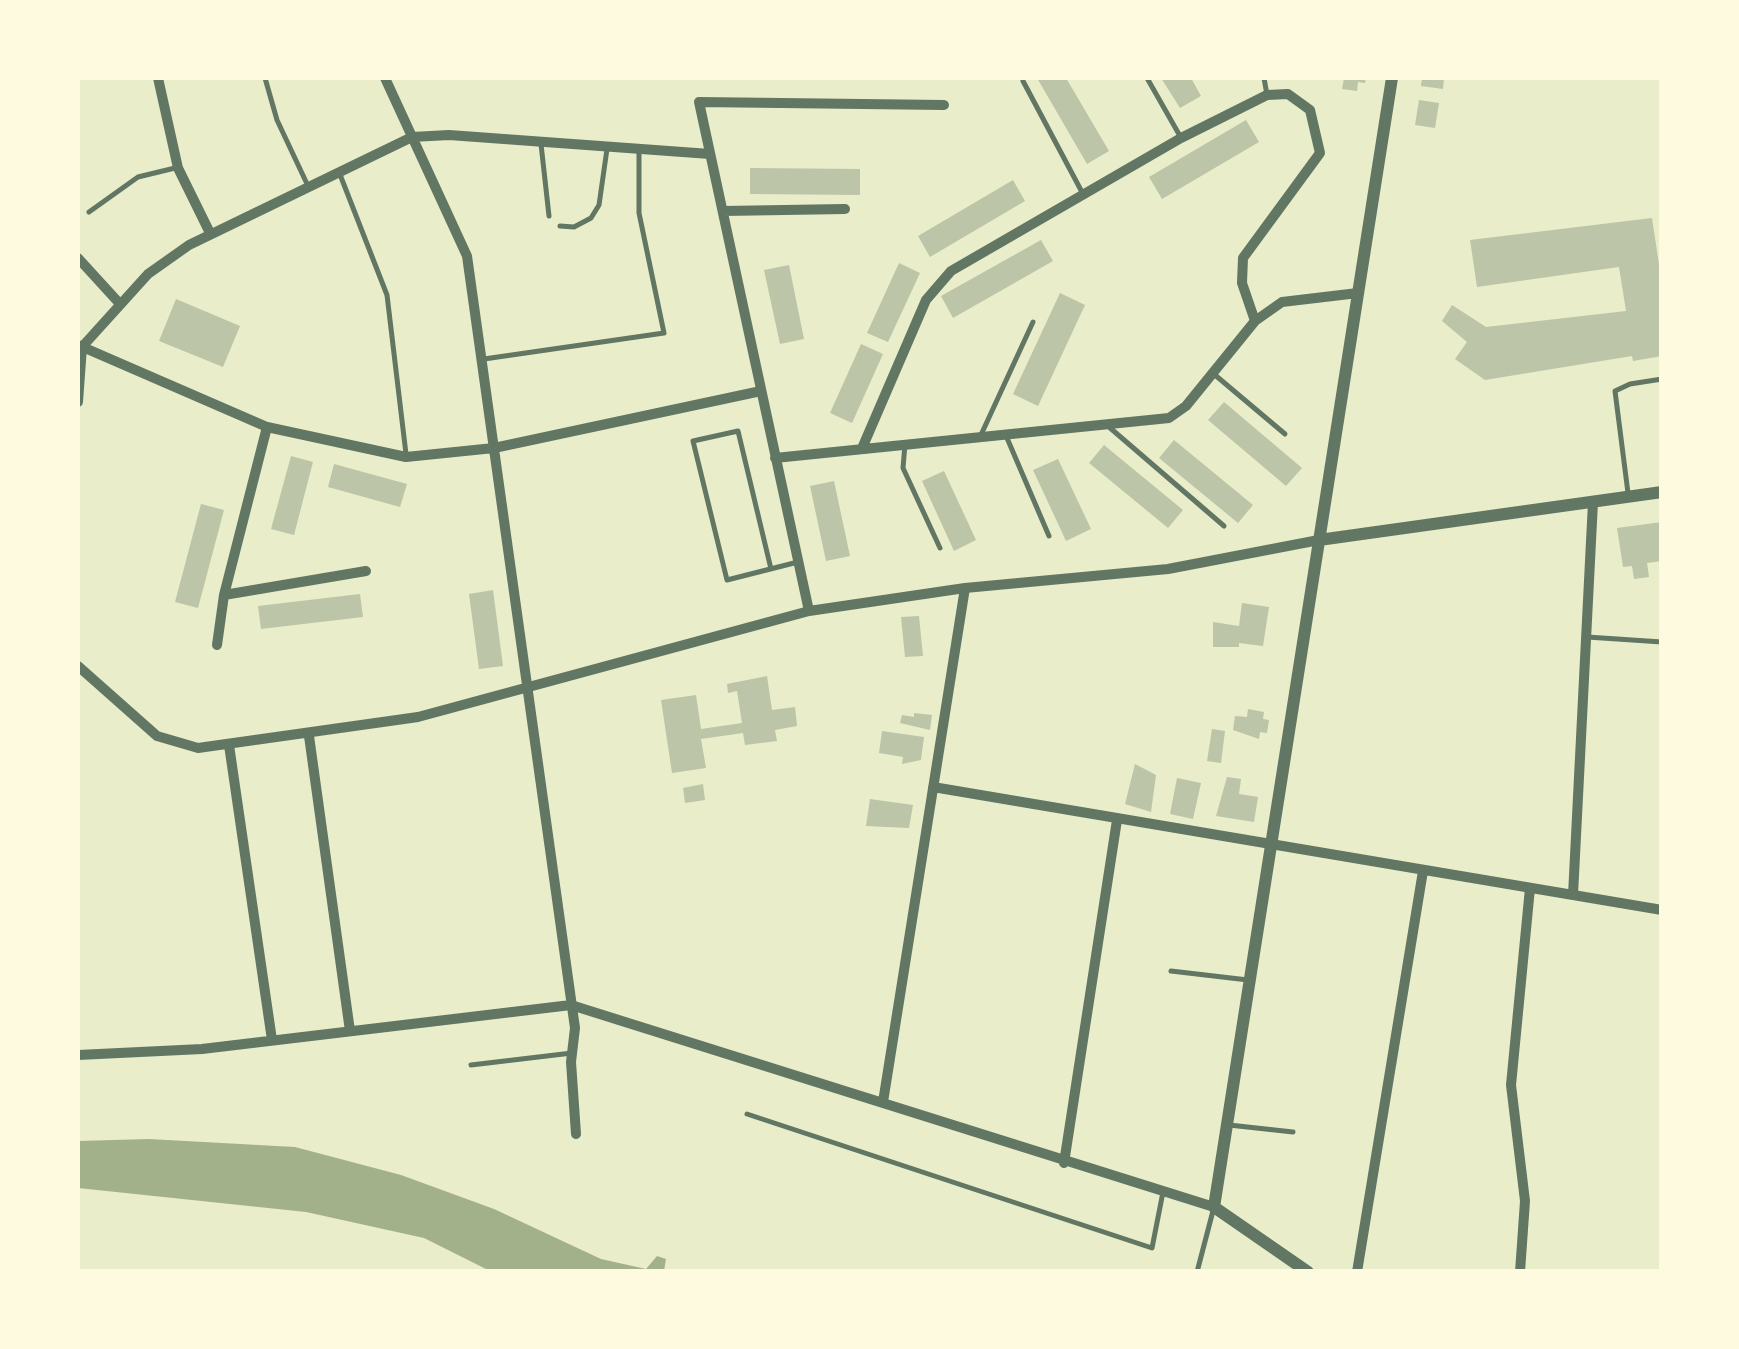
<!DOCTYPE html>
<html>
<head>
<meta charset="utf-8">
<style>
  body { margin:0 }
  #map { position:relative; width:1739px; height:1349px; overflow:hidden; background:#e9edc9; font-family:Signika,sans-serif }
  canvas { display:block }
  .frame { position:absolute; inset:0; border:80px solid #fefae0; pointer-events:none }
</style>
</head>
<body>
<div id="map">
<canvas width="1739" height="1349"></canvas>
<div class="frame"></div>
</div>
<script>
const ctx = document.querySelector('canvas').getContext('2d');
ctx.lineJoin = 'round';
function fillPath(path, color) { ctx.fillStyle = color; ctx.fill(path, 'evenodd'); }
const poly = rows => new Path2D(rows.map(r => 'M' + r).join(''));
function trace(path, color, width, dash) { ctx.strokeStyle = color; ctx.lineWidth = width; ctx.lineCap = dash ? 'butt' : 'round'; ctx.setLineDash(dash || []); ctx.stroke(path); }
fillPath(poly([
  [149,1139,295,1147,401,1175,494,1209,601,1259,646,1269,657,1256,666,1259,664,1271,490,1271,424,1238,306,1212,78,1188,78,1141]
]), '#a3b18a');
fillPath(poly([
  [1037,78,1066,78,1109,151,1087,164],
  [1161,78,1191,78,1201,96,1180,108],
  [1344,78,1366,78,1365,83,1358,82,1357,91,1342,89],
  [1422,78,1444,78,1443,89,1421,86],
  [1419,100,1439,103,1435,128,1415,125],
  [1246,120,1259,142,1162,199,1149,177],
  [750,168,860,169,860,195,750,194],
  [1013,180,1025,201,930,257,918,236],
  [1652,218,1662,284,1662,356,1633,361,1632,356,1485,380,1455,359,1467,342,1442,321,1452,305,1486,327,1626,311,1619,267,1477,287,1470,240],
  [1041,240,1053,261,953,318,941,296],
  [899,263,920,273,888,342,867,333],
  [789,265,804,339,780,344,764,270],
  [1060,293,1085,305,1038,406,1013,394],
  [176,299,240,326,223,367,159,341],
  [861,344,883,354,852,423,830,413],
  [1224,402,1302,468,1286,486,1208,420],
  [1174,440,1253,505,1238,523,1159,458],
  [1104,445,1183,510,1168,528,1089,463],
  [291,456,313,462,294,535,271,529],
  [1058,459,1091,529,1066,541,1033,470],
  [334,464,407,484,400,507,328,487],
  [944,471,976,540,954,551,922,481],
  [834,481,850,556,826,561,810,486],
  [201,504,224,510,198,608,175,602],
  [1662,522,1662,561,1647,563,1649,577,1634,579,1632,566,1623,567,1617,528],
  [493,590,503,666,479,669,469,594],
  [360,594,363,617,261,629,258,606],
  [1242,603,1269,607,1263,646,1239,643,1239,647,1213,647,1213,622,1239,626],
  [919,616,923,656,905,657,901,617],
  [767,676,772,710,795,707,797,726,775,730,777,741,745,745,743,733,701,739,706,768,672,773,661,700,696,695,701,729,742,723,737,691,728,693,727,684],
  [1248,709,1264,712,1263,719,1269,720,1267,733,1260,732,1259,739,1233,730,1235,716,1247,717],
  [914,713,932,715,930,730,900,723,902,715,914,717],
  [1212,729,1225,731,1221,763,1207,761],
  [882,731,924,737,921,760,902,764,903,757,879,753],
  [1135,764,1156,775,1151,812,1125,804],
  [1227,777,1241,779,1239,794,1258,797,1254,822,1216,816],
  [1177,778,1201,783,1193,819,1170,814],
  [703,784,705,800,685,803,683,788],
  [870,799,913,805,909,828,866,826]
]), '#bcc5a7');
trace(poly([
  [265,78,277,120,308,186],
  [1147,78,1180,136],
  [1264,78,1267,95],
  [1023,81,1083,194],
  [541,144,549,216],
  [339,172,387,295,406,454],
  [89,212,138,177,175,168],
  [560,226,574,227,591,218,599,205,607,149],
  [484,359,664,333,639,213,639,149],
  [1215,375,1285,434],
  [1109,427,1224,526],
  [980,437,1033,322],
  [1007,438,1049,536],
  [905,444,903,468,940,548],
  [1628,493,1615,391,1630,384,1662,379],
  [771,569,738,431,693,441,727,580,798,562],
  [1587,637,1662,642],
  [1171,971,1248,980],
  [471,1065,572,1053],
  [747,1114,1152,1248,1163,1192],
  [1229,1125,1293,1132],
  [1197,1272,1214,1207]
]), '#617663', 5);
trace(poly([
  [158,78,178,168,210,233],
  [385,78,467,256,575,1028,571,1062,576,1134],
  [723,211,845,209],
  [78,258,120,304],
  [78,345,267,427,406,457,494,448,761,391],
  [82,347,148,274,189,245,412,137,449,135,710,154],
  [78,402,82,347],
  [863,446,926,300,951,271,1181,138,1267,95,1288,94,1310,110,1320,153,1243,258,1242,283,1255,321],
  [775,458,1169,418,1186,406,1255,321,1282,302,1358,293],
  [224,595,366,571],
  [809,611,699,102,944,105],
  [217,645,224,595,267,427],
  [78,666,157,736,198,748,418,717,809,611,965,588,1168,569,1319,540],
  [309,736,350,1031],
  [229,745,272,1040],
  [933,787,1662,910],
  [1573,895,1593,502],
  [78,1055,202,1049,571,1005,1214,1207],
  [883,1102,965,588],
  [1064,1163,1117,820],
  [1357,1272,1423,871],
  [1520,1272,1525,1201,1511,1085,1530,888]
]), '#617663', 10);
trace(poly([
  [1319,540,1662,492],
  [1308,1272,1214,1207,1392,78]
]), '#617663', 12);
</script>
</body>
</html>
